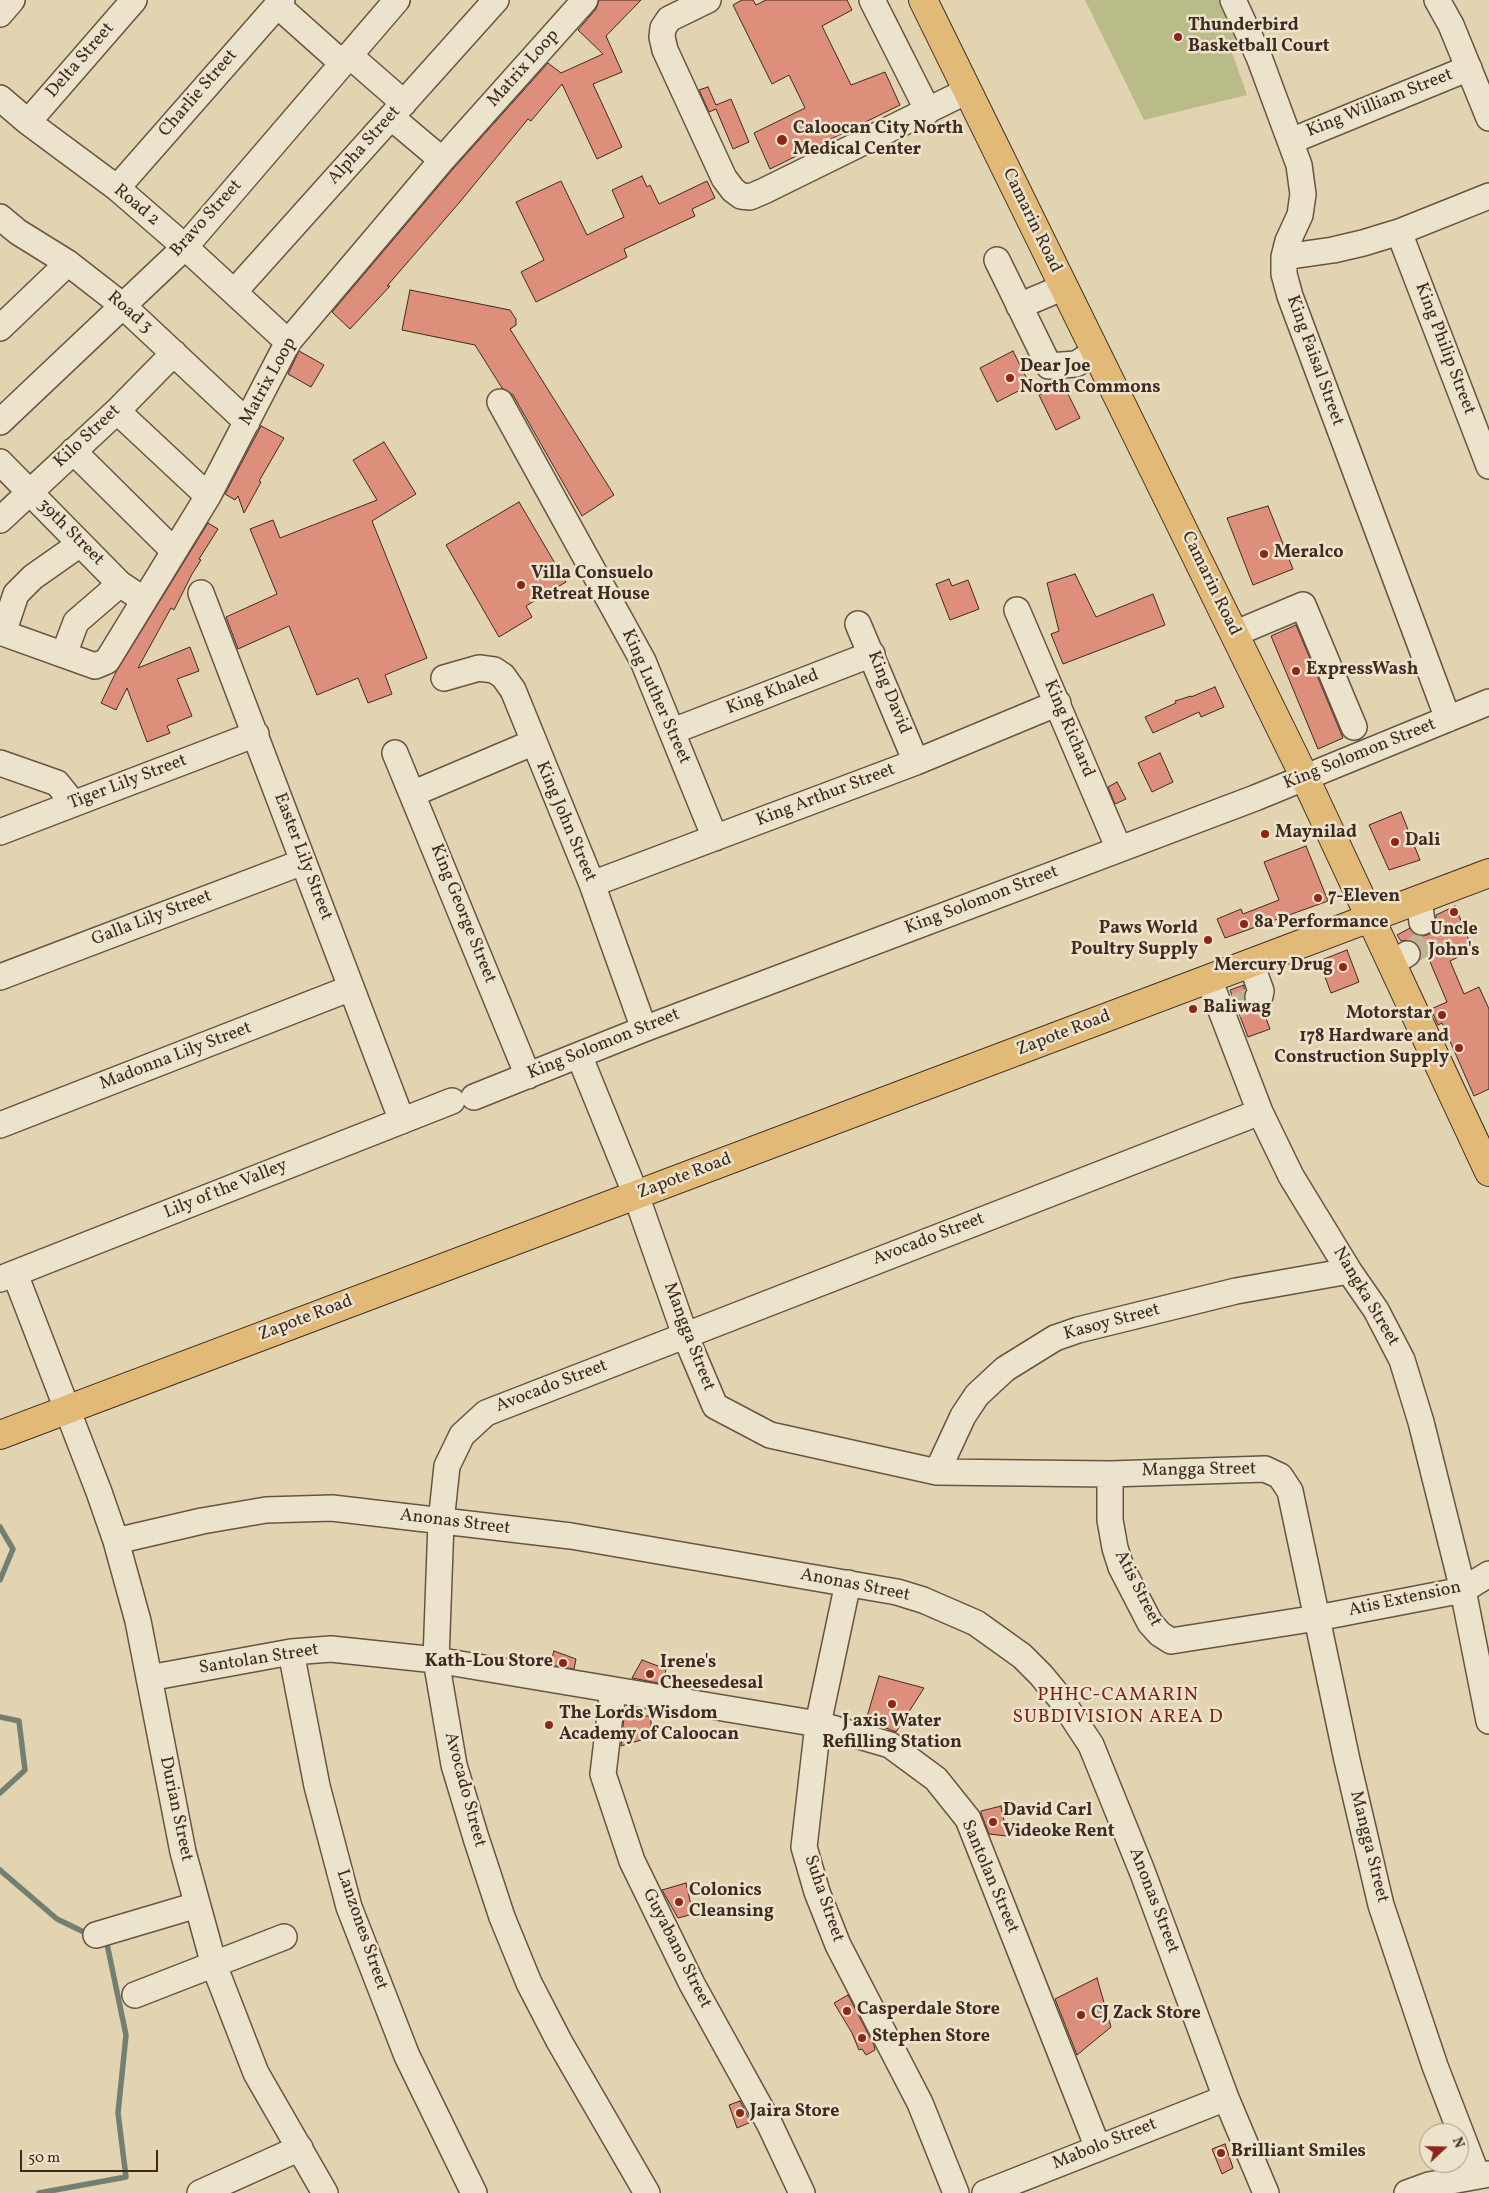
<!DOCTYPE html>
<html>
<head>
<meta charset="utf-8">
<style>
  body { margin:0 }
  #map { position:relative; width:1489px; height:2193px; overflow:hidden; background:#e2d4b1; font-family:Vollkorn,serif }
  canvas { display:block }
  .north { position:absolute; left:1419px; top:2123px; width:50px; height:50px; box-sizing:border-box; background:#ece3cc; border:1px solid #a79987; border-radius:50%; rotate:69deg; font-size:14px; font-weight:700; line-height:20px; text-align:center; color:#402a1f }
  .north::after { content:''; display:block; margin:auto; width:18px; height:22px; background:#8f2418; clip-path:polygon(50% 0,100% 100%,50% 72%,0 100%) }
  .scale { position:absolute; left:20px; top:2150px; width:138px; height:22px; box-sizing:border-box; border:2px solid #402a1f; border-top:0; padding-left:6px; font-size:15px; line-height:18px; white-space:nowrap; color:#402a1f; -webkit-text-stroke:4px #ece3cc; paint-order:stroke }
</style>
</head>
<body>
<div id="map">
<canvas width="1489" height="2193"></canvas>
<div class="north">N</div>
<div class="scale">50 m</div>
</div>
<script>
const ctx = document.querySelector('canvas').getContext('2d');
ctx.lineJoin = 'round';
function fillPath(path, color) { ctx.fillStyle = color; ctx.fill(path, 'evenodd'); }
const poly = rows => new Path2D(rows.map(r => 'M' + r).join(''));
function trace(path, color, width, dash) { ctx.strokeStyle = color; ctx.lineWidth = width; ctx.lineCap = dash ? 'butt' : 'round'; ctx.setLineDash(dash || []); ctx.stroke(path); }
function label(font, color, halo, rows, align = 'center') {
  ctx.font = font + ' Vollkorn,serif'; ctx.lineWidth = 5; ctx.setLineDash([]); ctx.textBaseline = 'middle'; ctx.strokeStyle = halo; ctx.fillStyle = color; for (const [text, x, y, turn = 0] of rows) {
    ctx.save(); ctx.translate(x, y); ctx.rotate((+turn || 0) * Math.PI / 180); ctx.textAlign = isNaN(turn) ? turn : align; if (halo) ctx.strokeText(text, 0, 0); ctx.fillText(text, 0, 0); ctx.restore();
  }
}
fillPath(poly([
  [1085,0,1227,0,1244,38,1229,44,1247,95,1144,120]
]), '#b9bb88');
trace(poly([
  [0,1527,13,1549,0,1580],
  [0,1717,19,1721,25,1770,0,1793],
  [0,1870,57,1919,90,1935],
  [39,2193,126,2177,118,2113,126,2035,107,1944,103,1942]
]), '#737f71', 5.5);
const building = poly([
  [599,0,641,0,606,36,622,72,593,84,622,147,597,159,562,84,531,121,528,119,459,203,387,286,390,286,350,329,332,312,453,169,548,63,561,73,603,54,578,30,596,9,599,0],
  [742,0,753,0,756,5,766,0,847,0,852,10,822,26,851,85,885,72,900,105,770,169,754,133,805,108,789,75,772,84,733,5,742,0],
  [708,87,716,105,731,99,749,142,733,149,716,109,709,112,699,90,708,87],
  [642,176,647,187,650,185,659,204,707,181,715,198,692,209,695,216,624,249,627,257,536,302,521,272,544,260,516,202,561,181,587,235,624,217,612,190,642,176],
  [410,290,510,310,516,319,516,325,510,329,614,495,582,516,513,395,502,388,475,345,402,330,410,290],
  [299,351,324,365,311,387,288,374,299,351],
  [1013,351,1030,385,997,402,980,368,1013,351],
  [1063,384,1080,418,1056,430,1039,395,1063,384],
  [261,426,284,438,259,481,261,482,244,513,238,496,235,500,225,494,261,426],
  [384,442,416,494,372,521,427,658,385,675,392,694,368,703,358,678,317,695,289,626,238,649,226,617,277,594,250,529,273,520,280,538,377,500,353,460,384,442],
  [519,502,566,582,526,606,532,617,499,637,446,545,519,502],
  [1268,506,1293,569,1253,585,1227,518,1268,506],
  [208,523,218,529,199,559,201,560,192,574,174,610,171,608,138,668,190,647,199,671,177,679,192,716,167,726,170,733,147,742,127,688,116,710,101,703,116,672,208,523],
  [1075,574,1096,617,1153,594,1165,625,1063,664,1051,634,1059,631,1047,583,1075,574],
  [949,579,952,586,968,580,979,609,950,620,936,584,949,579],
  [1296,625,1343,738,1318,749,1271,636,1296,625],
  [1215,687,1224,707,1201,717,1199,712,1153,733,1145,717,1176,703,1175,701,1191,696,1191,697,1215,687],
  [1160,753,1173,782,1152,792,1138,763,1160,753],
  [1117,782,1126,799,1115,804,1108,787,1117,782],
  [1401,812,1420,860,1389,870,1369,825,1401,812],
  [1306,846,1328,901,1225,938,1217,919,1241,909,1243,914,1279,900,1264,862,1306,846],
  [1455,906,1473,950,1450,961,1464,994,1479,987,1489,1009,1489,1089,1474,1096,1442,1023,1438,1025,1431,1009,1447,1002,1425,950,1421,952,1419,946,1413,941,1407,940,1401,941,1397,935,1410,928,1417,935,1423,936,1430,934,1435,927,1436,915,1455,906],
  [1347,950,1359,982,1331,993,1319,961,1347,950],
  [1244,985,1245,1004,1251,1009,1263,1010,1270,1029,1248,1037,1230,990,1244,985],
  [554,1651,576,1659,574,1669,550,1665,554,1651],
  [642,1660,666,1669,663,1684,632,1678,642,1660],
  [879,1676,924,1688,896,1732,866,1720,879,1676],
  [624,1716,651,1716,651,1737,621,1746,624,1716],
  [1001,1806,1007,1836,989,1834,981,1813,981,1811,1001,1806],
  [686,1883,693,1914,678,1918,662,1890,686,1883],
  [1097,1978,1111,2027,1077,2055,1055,1999,1097,1978],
  [848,1995,874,2045,875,2050,866,2055,862,2049,859,2050,852,2033,834,2003,848,1995],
  [740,2101,751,2122,737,2128,729,2105,740,2101],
  [1225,2144,1233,2168,1222,2174,1212,2149,1225,2144]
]);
fillPath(building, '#dd8f7b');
trace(building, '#402a1f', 1);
trace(poly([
  [1407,954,1426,942,1427,935,1422,922],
  [1236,1006,1258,997]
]), '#c2b294', 25, [25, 12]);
const minor = poly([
  [708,0,669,19,663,28,662,37,665,50,724,178,733,190,741,196,750,197,764,191,967,91],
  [872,0,928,111],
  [1233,0,1259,57,1299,165,1303,194,1300,215,1288,241,1284,257,1284,274,1290,296,1448,719],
  [1437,0,1451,25,1489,118],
  [277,5,342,63],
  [0,14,12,0],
  [349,55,404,103],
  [0,98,28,122,117,188,185,247,288,342],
  [391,117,442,160],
  [28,122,134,0],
  [1291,141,1469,68],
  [117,188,282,0],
  [0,217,18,232,68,263,122,305,247,422],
  [1399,232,1489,466],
  [1284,257,1333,250,1363,243,1399,232,1489,196],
  [997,260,1049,366,1076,364,1095,352],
  [234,292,496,0],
  [1019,306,1064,287],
  [0,328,68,263],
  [500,402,643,661,715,838],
  [117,411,208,496],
  [0,422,185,247,397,0],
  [73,451,174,551],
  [0,462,120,584,144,600],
  [0,520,117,411,174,353],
  [201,593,402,1121],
  [1017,610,1119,849],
  [858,624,916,762],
  [0,632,95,666,107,661,208,496,288,342,442,160,585,0],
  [3,633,16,594,33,577,80,544],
  [1234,634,1303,605,1354,727],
  [64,654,76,622,120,584],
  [444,678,479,668,494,670,503,676,513,690,592,884,644,1029],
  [673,731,872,654],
  [395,753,528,1076],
  [0,763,57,783,73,803],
  [412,794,532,743],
  [0,832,256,734],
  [592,884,916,762,1058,703],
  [1419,900,1422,922],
  [1251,963,1261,991,1260,996,1258,997],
  [1391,964,1407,954],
  [0,977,303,862],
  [1209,979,1260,1112,1291,1176,1349,1271,1376,1310,1402,1360,1421,1422,1463,1590,1489,1721],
  [579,1055,636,1195,685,1335,715,1406,770,1435,937,1472,1110,1474,1265,1469,1280,1476,1290,1491,1347,1760,1381,1905,1435,2066,1477,2175],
  [474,1097,644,1029,1255,798,1489,702],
  [0,1125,351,988],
  [15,1274,99,1492,116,1541,138,1621,183,1852,214,1965,256,2073,325,2193],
  [0,1279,452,1101],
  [937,1472,963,1416,977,1395,1005,1369,1055,1338,1078,1330,1236,1291,1349,1271],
  [1110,1474,1110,1520,1115,1548,1121,1567,1150,1623,1160,1634,1171,1641,1317,1618,1463,1590,1489,1574],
  [116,1541,202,1521,266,1510,332,1508,571,1536,897,1592,923,1600,976,1623,1022,1656,1041,1675,1060,1698,1091,1745,1142,1871,1226,2098,1266,2193],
  [848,1583,818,1724,804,1847,817,1892,838,1945,920,2103,956,2193],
  [291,1652,317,1786,349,1907,407,2056,474,2193],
  [149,1678,291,1652,331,1649,436,1660,818,1724,890,1745,936,1779,968,1819,1098,2148],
  [613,1690,603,1774,632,1861,692,1984,770,2125,802,2193],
  [96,1935,197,1905],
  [135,1995,284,1937],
  [200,2193,300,2148],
  [647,2193,559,2041,529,1983,502,1917,476,1838,454,1765,436,1660,441,1522,447,1466,462,1435,486,1413,1260,1112],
  [985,2193,1226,2098],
  [1407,2193,1429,2185,1489,2174]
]);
const major = poly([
  [923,0,1305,778,1489,1172],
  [0,1435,1489,873]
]);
trace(minor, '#685444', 28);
trace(major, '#402a1f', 30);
trace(minor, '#ece3cc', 25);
trace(major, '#e1ba78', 28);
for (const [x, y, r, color] of [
  [1178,37,5,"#8f2418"],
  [782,140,6,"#8f2418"],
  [1010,378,5,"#8f2418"],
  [1264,554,5,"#8f2418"],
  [521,585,5,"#8f2418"],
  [1296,671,5,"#8f2418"],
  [1265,834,5,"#8f2418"],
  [1395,842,5,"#8f2418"],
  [1318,898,5,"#8f2418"],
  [1454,912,5,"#8f2418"],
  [1244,924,5,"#8f2418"],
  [1208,940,5,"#8f2418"],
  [1343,967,5,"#8f2418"],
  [1193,1009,5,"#8f2418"],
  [1442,1015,5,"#8f2418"],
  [1459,1048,5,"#8f2418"],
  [563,1663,5,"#8f2418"],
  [650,1674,5,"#8f2418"],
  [892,1704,5,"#8f2418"],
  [549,1725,5,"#8f2418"],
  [993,1822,5,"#8f2418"],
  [679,1902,5,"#8f2418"],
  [847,2011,5,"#8f2418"],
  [1081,2015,5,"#8f2418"],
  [862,2038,5,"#8f2418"],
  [740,2113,5,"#8f2418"],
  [1221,2153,5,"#8f2418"]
]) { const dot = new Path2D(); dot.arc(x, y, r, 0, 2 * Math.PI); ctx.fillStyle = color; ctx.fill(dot); trace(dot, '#ece3cc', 2); }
label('bold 18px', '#402a1f', '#ece3cc', [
  ["Thunderbird",1188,27],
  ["Basketball Court",1188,48],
  ["Caloocan City North",793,130],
  ["Medical Center",793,151],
  ["Dear Joe",1020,368],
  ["North Commons",1020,389],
  ["Meralco",1274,554],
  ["Villa Consuelo",531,575],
  ["Retreat House",531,596],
  ["ExpressWash",1306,671],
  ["Maynilad",1275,834],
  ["Dali",1405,842],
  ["7-Eleven",1328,898],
  ["8a Performance",1254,924],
  ["Paws World",1198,930,"right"],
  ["Poultry Supply",1198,951,"right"],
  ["Uncle",1454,931,"center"],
  ["John's",1454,952,"center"],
  ["Mercury Drug",1333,967,"right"],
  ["Baliwag",1203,1009],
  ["Motorstar",1432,1015,"right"],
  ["178 Hardware and",1449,1038,"right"],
  ["Construction Supply",1449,1059,"right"],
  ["Kath-Lou Store",553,1663,"right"],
  ["Irene's",660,1664],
  ["Cheesedesal",660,1685],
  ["The Lords Wisdom",559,1715],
  ["Academy of Caloocan",559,1736],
  ["J axis Water",892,1723,"center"],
  ["Refilling Station",892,1744,"center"],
  ["David Carl",1003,1812],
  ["Videoke Rent",1003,1833],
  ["Colonics",689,1892],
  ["Cleansing",689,1913],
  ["Casperdale Store",857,2011],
  ["CJ Zack Store",1091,2015],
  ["Stephen Store",872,2038],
  ["Jaira Store",750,2113],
  ["Brilliant Smiles",1231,2153]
], 'left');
label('18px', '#402a1f', '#ece3cc', [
  ["Delta Street",81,61,-49],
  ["Matrix Loop",524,69,-48],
  ["Charlie Street",199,94,-49],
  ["King William Street",1380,104,-22],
  ["Alpha Street",365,146,-48],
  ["Road 2",136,206,40],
  ["Bravo Street",207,219,-48],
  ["Camarin Road",1031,221,64],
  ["Road 3",129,313,41],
  ["King Philip Street",1444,349,69],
  ["King Faisal Street",1314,361,70],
  ["Matrix Loop",269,382,-61],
  ["Kilo Street",88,437,-43],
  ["39th Street",70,533,45],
  ["Camarin Road",1210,584,64],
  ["King Khaled",773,693,-21],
  ["King David",888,693,68],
  ["King Luther Street",655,697,66],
  ["King Richard",1068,729,67],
  ["King Solomon Street",1360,755,-22],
  ["Tiger Lily Street",128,783,-21],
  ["King Arthur Street",826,796,-21],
  ["King John Street",565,822,67],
  ["Easter Lily Street",302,857,69],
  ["King Solomon Street",982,901,-21],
  ["King George Street",462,914,68],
  ["Galla Lily Street",152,919,-21],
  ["Zapote Road",1064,1034,-21],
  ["King Solomon Street",604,1045,-22],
  ["Madonna Lily Street",176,1057,-21],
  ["Zapote Road",685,1177,-21],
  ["Lily of the Valley",226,1190,-22],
  ["Avocado Street",929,1240,-21],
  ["Nangka Street",1365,1297,59],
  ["Zapote Road",306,1319,-21],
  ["Kasoy Street",1112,1323,-15],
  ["Mangga Street",688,1337,69],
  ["Avocado Street",552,1387,-21],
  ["Mangga Street",1199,1471,-1],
  ["Anonas Street",455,1523,7],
  ["Anonas Street",855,1586,11],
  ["Atis Street",1137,1589,63],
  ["Atis Extension",1405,1600,-12],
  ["Santolan Street",259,1660,-9],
  ["Avocado Street",464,1790,75],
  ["Durian Street",175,1809,78],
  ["Mangga Street",1368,1847,76],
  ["Santolan Street",989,1877,67],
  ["Suha Street",823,1899,71],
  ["Anonas Street",1153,1901,69],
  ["Lanzones Street",361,1930,71],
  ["Guyabano Street",676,1949,63],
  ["Mabolo Street",1105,2145,-22]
]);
ctx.letterSpacing = '1px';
label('19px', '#7a1f14', '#ece3cc', [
  ["PHHC-CAMARIN",1118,1697],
  ["SUBDIVISION AREA D",1118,1719]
]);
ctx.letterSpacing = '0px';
</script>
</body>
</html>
